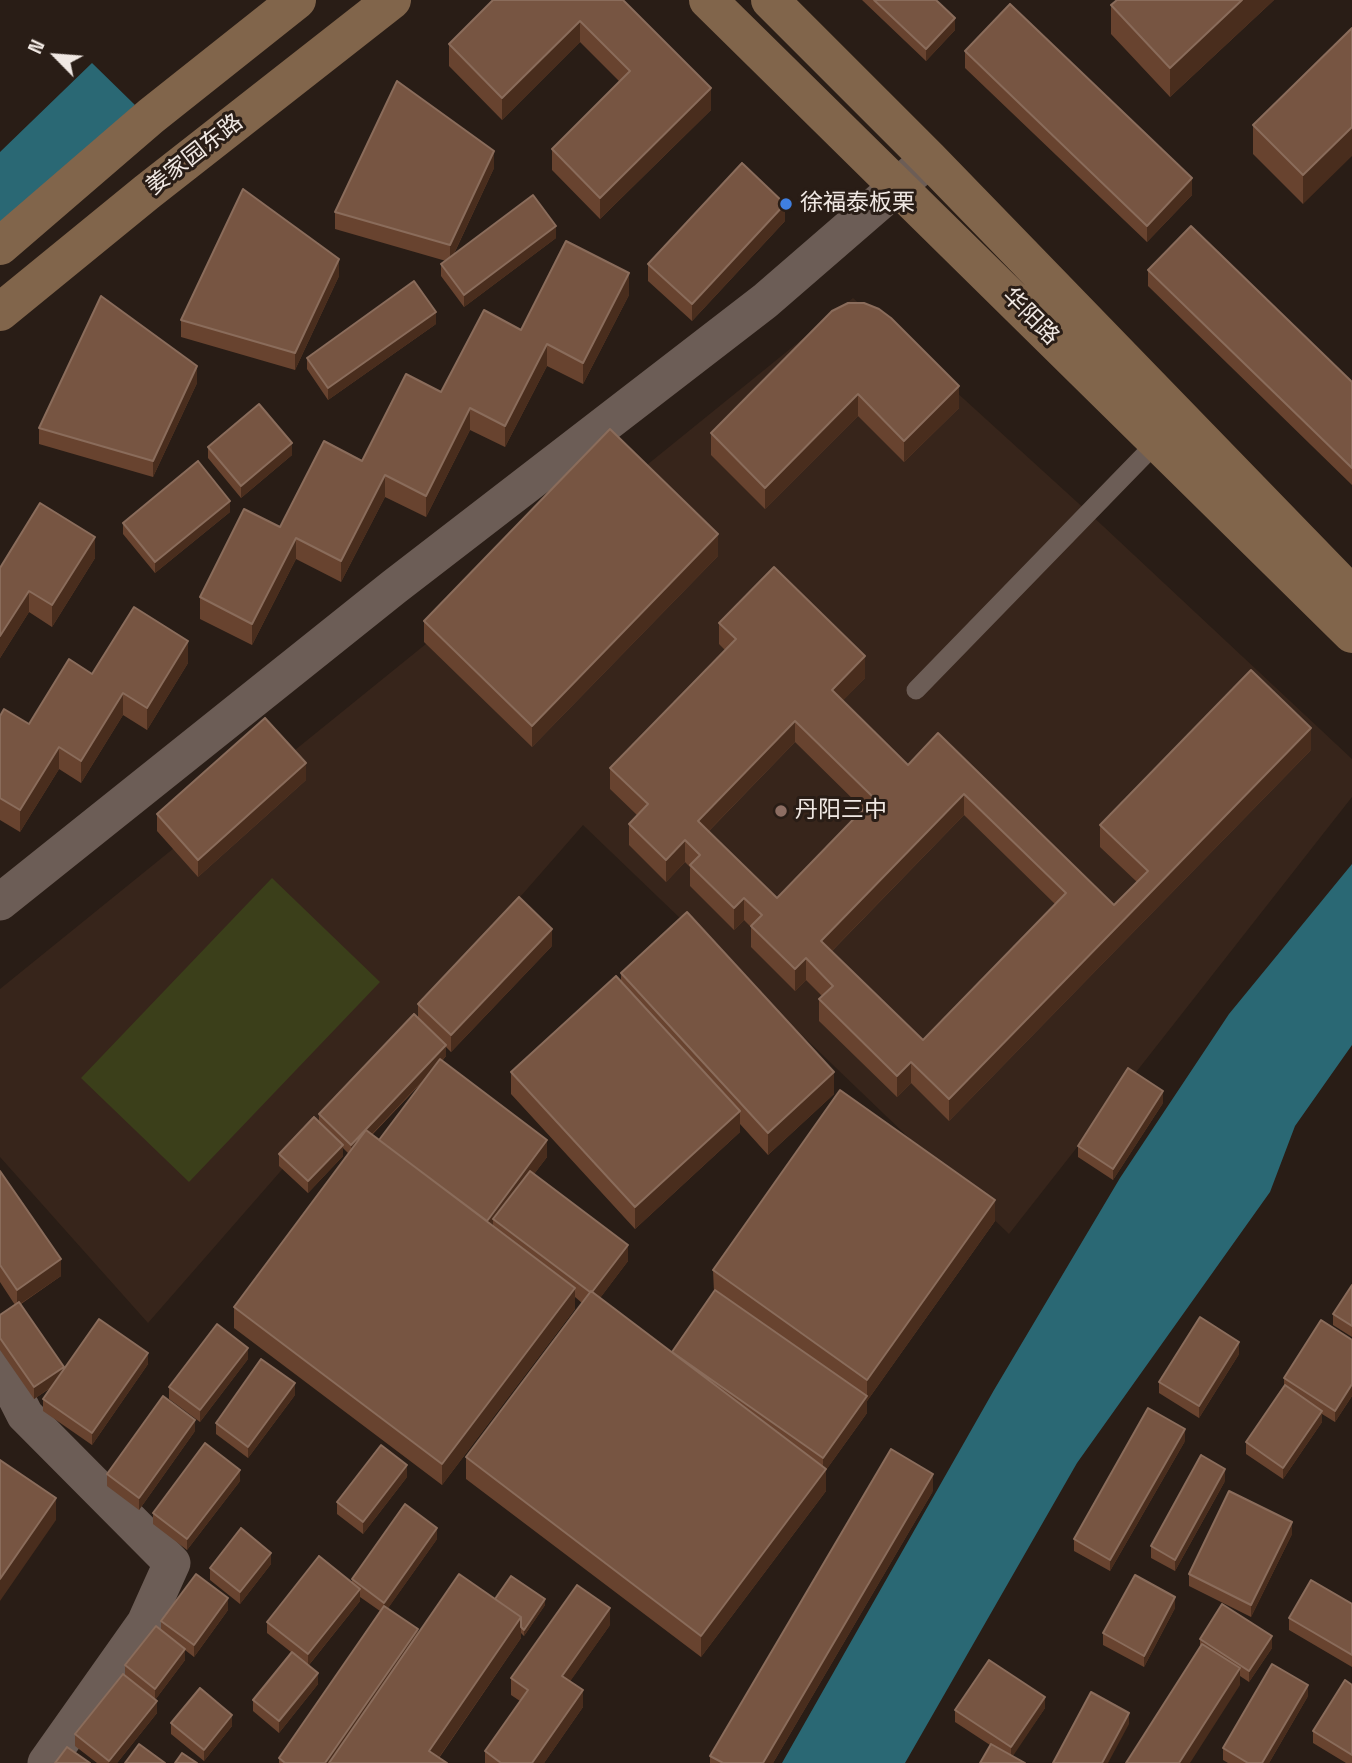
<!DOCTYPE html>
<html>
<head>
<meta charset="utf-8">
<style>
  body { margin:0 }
  #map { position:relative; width:1352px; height:1763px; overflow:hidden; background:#291d16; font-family:"Space Grotesk",sans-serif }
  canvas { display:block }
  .north { position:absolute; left:21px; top:21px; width:70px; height:70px; -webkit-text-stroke:5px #291d16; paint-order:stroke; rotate:295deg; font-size:19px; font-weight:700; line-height:28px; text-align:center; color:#f0e8e3 }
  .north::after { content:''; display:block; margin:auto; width:24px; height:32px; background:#f0e8e3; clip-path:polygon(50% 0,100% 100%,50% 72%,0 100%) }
</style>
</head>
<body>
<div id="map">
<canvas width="1352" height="1763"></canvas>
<div class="north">N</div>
</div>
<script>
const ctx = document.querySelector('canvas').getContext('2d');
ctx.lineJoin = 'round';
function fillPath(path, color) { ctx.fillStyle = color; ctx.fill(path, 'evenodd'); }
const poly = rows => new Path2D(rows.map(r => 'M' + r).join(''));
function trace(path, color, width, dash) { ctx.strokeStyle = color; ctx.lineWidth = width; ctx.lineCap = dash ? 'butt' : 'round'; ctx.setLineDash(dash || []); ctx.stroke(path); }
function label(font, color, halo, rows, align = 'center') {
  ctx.font = font + ' "Space Grotesk","Noto Sans SC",sans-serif'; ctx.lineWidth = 6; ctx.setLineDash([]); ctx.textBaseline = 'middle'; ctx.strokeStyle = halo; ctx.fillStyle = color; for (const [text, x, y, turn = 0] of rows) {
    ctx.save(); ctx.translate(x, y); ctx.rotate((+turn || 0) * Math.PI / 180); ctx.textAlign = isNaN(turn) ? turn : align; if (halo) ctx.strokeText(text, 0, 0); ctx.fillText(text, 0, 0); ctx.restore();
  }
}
fillPath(poly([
  [853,298,1088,512,1352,759,1352,797,1009,1234,583,825,148,1323,0,1157,0,989]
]), '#37251b');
fillPath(poly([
  [272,878,380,982,189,1182,81,1078]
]), '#3b3f1a');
fillPath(poly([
  [92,63,135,105,0,233,0,152],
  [1352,864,1352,1045,1295,1126,1270,1192,1077,1463,905,1763,782,1763,994,1390,1120,1178,1229,1014]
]), '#2a6874');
trace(poly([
  [916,690,1162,437]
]), '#6c5d56', 19);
trace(poly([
  [0,902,394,587,765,301,929,159],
  [0,1366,25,1415,172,1563,145,1623,46,1763]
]), '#6c5d56', 37);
trace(poly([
  [708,0,1352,634],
  [770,0,929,159,1352,595],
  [0,246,151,116,297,0],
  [0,312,147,192,392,0]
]), '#81654b', 38);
fillPath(poly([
  [623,0,711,110,600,219,552,170,552,149,620,82,580,42,502,120,449,66,449,44],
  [862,0,936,0,955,30,926,61],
  [1274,0,1170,97,1111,34,1111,5],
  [1352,28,1303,204,1253,154,1253,125],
  [965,51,1192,195,1147,242,965,68],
  [494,168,453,256,556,238,464,307,441,276,441,264,446,261,335,229,335,212],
  [785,221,692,321,648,281,648,264],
  [1148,270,1352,382,1352,485,1148,286],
  [339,276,295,370,181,337,181,320],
  [629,295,583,384,547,366,505,447,470,430,426,517,385,497,341,582,296,559,252,645,200,619,200,597,280,527,362,461,441,392,521,330],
  [832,311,959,408,904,462,858,416,765,509,711,455,711,433],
  [436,324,328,400,307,369,307,358],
  [197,383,153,477,39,444,39,428],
  [208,447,292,455,241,498,208,458],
  [230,512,155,573,123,534,123,523],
  [718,556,532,747,424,642,424,621],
  [95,558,52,627,29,612,0,658,0,568],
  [719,623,865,678,842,701,908,765,938,733,1114,905,1137,882,1100,847,1100,825,1311,750,949,1121,911,1083,897,1097,819,1021,819,999,822,996,806,980,795,991,751,947,751,927,744,920,734,930,690,886,690,867,685,862,666,882,629,845,629,824,637,815,610,789,610,768,725,650,719,644],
  [795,742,863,809,777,898,709,831],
  [964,815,1055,904,923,1040,832,951],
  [188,663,147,730,123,715,81,783,59,769,20,832,0,820,0,716,29,724,92,674],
  [306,780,198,877,157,831,157,814],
  [552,946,451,1052,446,1047,446,1056,442,1061,547,1157,534,1174,628,1261,600,1298,672,1352,714,1292,713,1270,995,1221,867,1401,867,1413,826,1470,826,1491,701,1657,466,1479,466,1457,582,1303,575,1297,575,1309,442,1485,234,1328,234,1307,349,1154,343,1148,343,1156,308,1193,279,1166,279,1154,319,1121,319,1114,418,1018,418,1004],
  [426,1078,379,1140,372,1135],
  [621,973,834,1094,768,1155,740,1124,740,1132,635,1229,511,1094,511,1072,621,982],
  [1163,1103,1113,1180,1078,1157,1078,1146],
  [0,1171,61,1276,21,1304,64,1369,148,1364,92,1445,43,1411,43,1399,52,1387,34,1399,0,1350,0,1315,15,1305,0,1282],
  [1352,1285,1352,1337,1333,1325,1333,1314],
  [1352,1340,1352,1396,1335,1422,1322,1414,1322,1422,1283,1479,1246,1454,1246,1442,1284,1386,1284,1378],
  [1239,1354,1199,1418,1159,1393,1159,1382],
  [248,1359,200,1422,169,1399,169,1387],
  [295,1395,248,1458,216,1434,216,1423],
  [195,1431,139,1510,107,1486,107,1474],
  [1185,1441,1110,1571,1074,1551,1074,1539],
  [407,1477,363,1534,337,1514,337,1502],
  [240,1481,187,1550,153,1524,153,1513],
  [1225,1481,1175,1571,1151,1558,1151,1546],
  [933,1491,773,1763,710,1763,710,1756],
  [1292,1534,1251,1617,1189,1586,1189,1574],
  [437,1539,388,1608,418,1633,495,1599,545,1605,524,1636,521,1633,521,1638,439,1758,447,1763,279,1763,279,1758,380,1611,360,1597,360,1601,309,1665,318,1684,279,1733,253,1711,253,1700,291,1652,267,1633,267,1622,352,1582,352,1579],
  [271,1564,240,1604,210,1580,210,1568],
  [1352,1604,1352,1667,1289,1630,1289,1618],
  [1175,1608,1144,1667,1103,1645,1103,1633],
  [228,1610,194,1657,185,1650,185,1660,155,1700,157,1713,117,1763,97,1763,75,1746,75,1734,125,1676,125,1665,161,1630,161,1621],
  [610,1625,570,1681,583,1707,544,1763,485,1763,485,1751,520,1701,511,1695,511,1678],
  [1200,1639,1272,1648,1249,1682,1240,1676,1240,1685,1200,1646],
  [1352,1685,1352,1763,1346,1763,1313,1743,1313,1731],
  [1308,1696,1269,1763,1228,1763,1223,1760,1223,1748],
  [1045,1708,1012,1756,990,1745,955,1722,955,1710],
  [171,1723,232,1726,204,1761,171,1734]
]), '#68432f');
fillPath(poly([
  [1242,0,1274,0,1170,97,1170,68],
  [955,18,955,30,926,61,926,49],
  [580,21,580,42,502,120,502,98],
  [711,88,711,110,600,219,600,198],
  [1352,127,1352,156,1303,204,1303,175],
  [494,151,494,168,450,262,450,245],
  [1192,178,1192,195,1147,242,1147,226],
  [785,204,785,221,692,321,692,304],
  [556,226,556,238,464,307,464,295],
  [339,259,339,276,295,370,295,353],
  [629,273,629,295,583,384,583,363],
  [436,312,436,324,328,400,328,388],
  [547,344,547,366,505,447,505,426],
  [197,366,197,383,153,477,153,461],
  [959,386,959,408,904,462,904,441],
  [858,394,858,416,765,509,765,488],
  [470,408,470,430,426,517,426,496],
  [292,443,292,455,241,498,241,486],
  [385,475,385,497,341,582,341,561],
  [230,501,230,512,155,573,155,562],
  [718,534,718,556,532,747,532,726],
  [95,537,95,558,52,627,52,605],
  [296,538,296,559,252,645,252,624],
  [29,591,29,612,0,658,0,636],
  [188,641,188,663,147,730,147,708],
  [865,656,865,678,832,712,832,690],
  [123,693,123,715,81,783,81,761],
  [795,721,795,742,698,842,698,821],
  [1311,728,1311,750,949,1121,949,1099],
  [59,747,59,769,20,832,20,810],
  [306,763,306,780,198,877,198,860],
  [964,794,964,815,821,962,821,941],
  [685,840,685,862,666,882,666,860],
  [744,898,744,920,734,930,734,908],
  [552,929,552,946,451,1052,451,1035],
  [806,958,806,980,795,991,795,969],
  [446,1045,446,1056,351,1156,351,1145],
  [911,1062,911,1083,897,1097,897,1076],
  [834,1072,834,1094,768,1155,768,1133],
  [1163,1091,1163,1103,1113,1180,1113,1169],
  [740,1111,740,1132,635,1229,635,1207],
  [547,1140,547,1157,498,1222,493,1219,493,1229,485,1223],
  [343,1145,343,1156,308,1193,308,1181],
  [995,1200,995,1221,867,1401,867,1413,826,1470,826,1491,701,1657,701,1636,823,1473,823,1458,867,1396,867,1380],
  [628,1245,628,1261,591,1310,591,1293],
  [61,1259,61,1276,17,1306,17,1290],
  [575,1288,575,1309,442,1485,442,1464],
  [1239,1342,1239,1354,1199,1418,1199,1406],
  [248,1348,248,1359,200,1422,200,1410],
  [148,1353,148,1364,92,1445,92,1433],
  [64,1367,64,1378,34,1399,34,1387],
  [295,1383,295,1395,248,1458,248,1447],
  [1352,1384,1352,1396,1335,1422,1335,1411],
  [1322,1411,1322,1422,1283,1479,1283,1468],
  [195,1420,195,1431,139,1510,139,1498],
  [1185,1429,1185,1441,1110,1571,1110,1560],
  [407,1465,407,1477,363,1534,363,1522],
  [1225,1469,1225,1481,1175,1571,1175,1560],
  [240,1470,240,1481,187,1550,187,1539],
  [933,1474,933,1491,773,1763,763,1763],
  [56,1498,56,1520,0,1601,0,1579],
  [1292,1522,1292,1534,1251,1617,1251,1605],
  [437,1528,437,1539,384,1614,384,1603],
  [271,1553,271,1564,240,1604,240,1592],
  [360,1589,360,1601,308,1666,308,1654],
  [1175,1597,1175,1608,1144,1667,1144,1656],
  [228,1598,228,1610,194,1657,194,1645],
  [545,1599,545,1605,524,1636,524,1630],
  [610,1608,610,1625,562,1693,562,1676],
  [521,1617,521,1638,435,1763,429,1751],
  [418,1629,418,1646,337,1763,325,1763],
  [1272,1636,1272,1648,1249,1682,1249,1671],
  [185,1649,185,1660,155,1700,155,1689],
  [1240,1668,1240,1685,1190,1763,1179,1763],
  [318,1673,318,1684,279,1733,279,1721],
  [1308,1685,1308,1696,1269,1763,1262,1763],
  [583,1690,583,1707,544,1763,532,1763],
  [1045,1697,1045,1708,1011,1759,1011,1747],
  [157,1701,157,1713,117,1763,109,1763,109,1761],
  [1129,1713,1129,1724,1108,1763,1102,1763],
  [232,1715,232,1726,204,1761,204,1750]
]), '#492d1d');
const building = poly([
  [493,0,623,0,711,88,600,198,552,149,630,71,580,21,502,98,449,44,493,0],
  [874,0,936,0,955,18,926,49,874,0],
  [1117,0,1242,0,1170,68,1111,5,1117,0],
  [1010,4,1192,178,1147,226,965,51,1010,4],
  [1352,28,1352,127,1303,175,1253,125,1352,28],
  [397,81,494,151,450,245,335,212,397,81],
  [742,163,785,204,692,304,648,264,742,163],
  [243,189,339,259,295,353,181,320,243,189],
  [533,195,556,226,464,295,441,264,533,195],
  [1191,226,1352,382,1352,468,1148,270,1191,226],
  [566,241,629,273,583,363,547,344,505,426,470,408,426,496,385,475,341,561,296,538,252,624,200,597,244,509,280,527,324,441,362,461,406,374,441,392,484,310,521,330,566,241],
  [414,281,436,312,328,388,307,358,414,281],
  [101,296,197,366,153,461,39,428,101,296],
  [848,303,864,303,879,309,891,318,959,386,904,441,858,394,765,488,711,433,832,311,848,303],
  [259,404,292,443,241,486,208,447,259,404],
  [610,429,718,534,532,726,424,621,610,429],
  [198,461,230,501,155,562,123,523,198,461],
  [40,503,95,537,52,605,29,591,0,636,0,568,40,503],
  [774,567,865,656,832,690,908,765,938,733,1114,905,1148,871,1100,825,1251,670,1311,728,949,1099,911,1062,897,1076,819,999,833,986,806,958,795,969,751,926,762,915,744,898,734,908,690,865,700,855,685,840,666,860,629,824,648,804,610,768,736,639,719,623,774,567],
  [795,721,874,798,777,898,698,821,795,721],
  [964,794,1066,893,923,1040,821,941,964,794],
  [134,607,188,641,147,708,123,693,81,761,59,747,20,810,0,798,0,716,4,709,29,724,69,659,92,674,134,607],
  [265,718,306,763,198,860,157,814,265,718],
  [519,897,552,929,451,1035,418,1004,519,897],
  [687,912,834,1072,768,1133,621,973,687,912],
  [616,976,740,1111,635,1207,511,1072,616,976],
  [414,1014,446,1045,351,1145,319,1114,414,1014],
  [440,1059,547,1140,487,1221,379,1140,440,1059],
  [1128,1068,1163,1091,1113,1169,1078,1146,1128,1068],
  [840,1090,995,1200,867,1380,713,1270,840,1090],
  [314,1117,343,1145,308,1181,279,1154,314,1117],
  [366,1130,575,1288,442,1464,234,1307,366,1130],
  [0,1171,61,1259,17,1290,0,1265,0,1171],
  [530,1171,628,1245,592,1292,590,1292,493,1219,530,1171],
  [1352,1285,1352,1326,1333,1314,1352,1285],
  [715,1290,867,1396,823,1458,672,1352,715,1290],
  [591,1291,826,1469,701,1636,466,1457,591,1291],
  [19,1302,64,1367,34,1387,0,1338,0,1315,19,1302],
  [1200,1317,1239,1342,1199,1406,1159,1382,1200,1317],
  [99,1319,148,1353,92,1433,43,1399,99,1319],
  [1321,1320,1352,1340,1352,1384,1335,1411,1284,1378,1321,1320],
  [217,1324,248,1348,200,1410,169,1387,217,1324],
  [261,1359,295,1383,248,1447,216,1423,261,1359],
  [1285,1385,1322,1411,1283,1468,1246,1442,1285,1385],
  [163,1396,195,1420,139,1498,107,1474,163,1396],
  [1148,1408,1185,1429,1110,1560,1074,1539,1148,1408],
  [205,1443,240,1470,187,1539,153,1513,205,1443],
  [381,1445,407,1465,363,1522,337,1502,381,1445],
  [891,1449,933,1474,763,1763,723,1763,710,1756,891,1449],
  [1201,1455,1225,1469,1175,1560,1151,1546,1201,1455],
  [0,1460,56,1498,0,1579,0,1460],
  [1229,1491,1292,1522,1251,1605,1189,1574,1229,1491],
  [405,1504,437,1528,384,1603,352,1579,405,1504],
  [241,1528,271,1553,240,1592,210,1568,241,1528],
  [319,1556,360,1589,308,1654,267,1622,319,1556],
  [196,1574,228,1598,194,1645,161,1621,196,1574],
  [459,1574,521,1617,429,1751,447,1763,329,1763,459,1574],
  [1135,1575,1175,1597,1144,1656,1103,1633,1135,1575],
  [511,1576,545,1599,524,1630,521,1627,521,1617,495,1599,511,1576],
  [1311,1580,1352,1604,1352,1655,1289,1618,1311,1580],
  [577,1585,610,1608,562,1676,583,1690,532,1763,501,1763,485,1751,528,1690,511,1678,577,1585],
  [1222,1604,1272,1636,1249,1671,1200,1639,1222,1604],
  [384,1606,418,1629,325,1763,285,1763,279,1758,384,1606],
  [156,1626,185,1649,155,1689,125,1665,156,1626],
  [1202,1644,1240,1668,1179,1763,1126,1763,1202,1644],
  [292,1652,318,1673,279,1721,253,1700,292,1652],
  [989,1660,1045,1697,1011,1747,955,1710,989,1660],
  [1272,1664,1308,1685,1262,1763,1248,1763,1223,1748,1272,1664],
  [123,1674,157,1701,109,1761,75,1734,123,1674],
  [1345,1680,1352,1685,1352,1755,1313,1731,1345,1680],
  [200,1688,232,1715,204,1750,171,1723,200,1688],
  [1091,1692,1129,1713,1102,1763,1053,1763,1091,1692],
  [139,1744,165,1763,125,1763,139,1744],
  [991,1744,1025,1763,980,1763,991,1744],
  [67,1747,90,1763,55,1763,67,1747],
  [182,1753,197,1763,175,1763,182,1753]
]);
fillPath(building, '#775542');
trace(building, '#8a6c5b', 2);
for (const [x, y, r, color] of [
  [786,204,7,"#3f7fe0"],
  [781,811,7,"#8d6e63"]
]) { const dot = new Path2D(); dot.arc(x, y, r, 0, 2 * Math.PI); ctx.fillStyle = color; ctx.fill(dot); trace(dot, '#291d16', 2.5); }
label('23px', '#f0e8e3', '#291d16', [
  ["姜家园东路",195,155,-38],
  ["华阳路",1030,317,45]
]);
label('23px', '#f0e8e3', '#291d16', [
  ["徐福泰板栗",800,204],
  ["丹阳三中",795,811]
], 'left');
</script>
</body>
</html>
